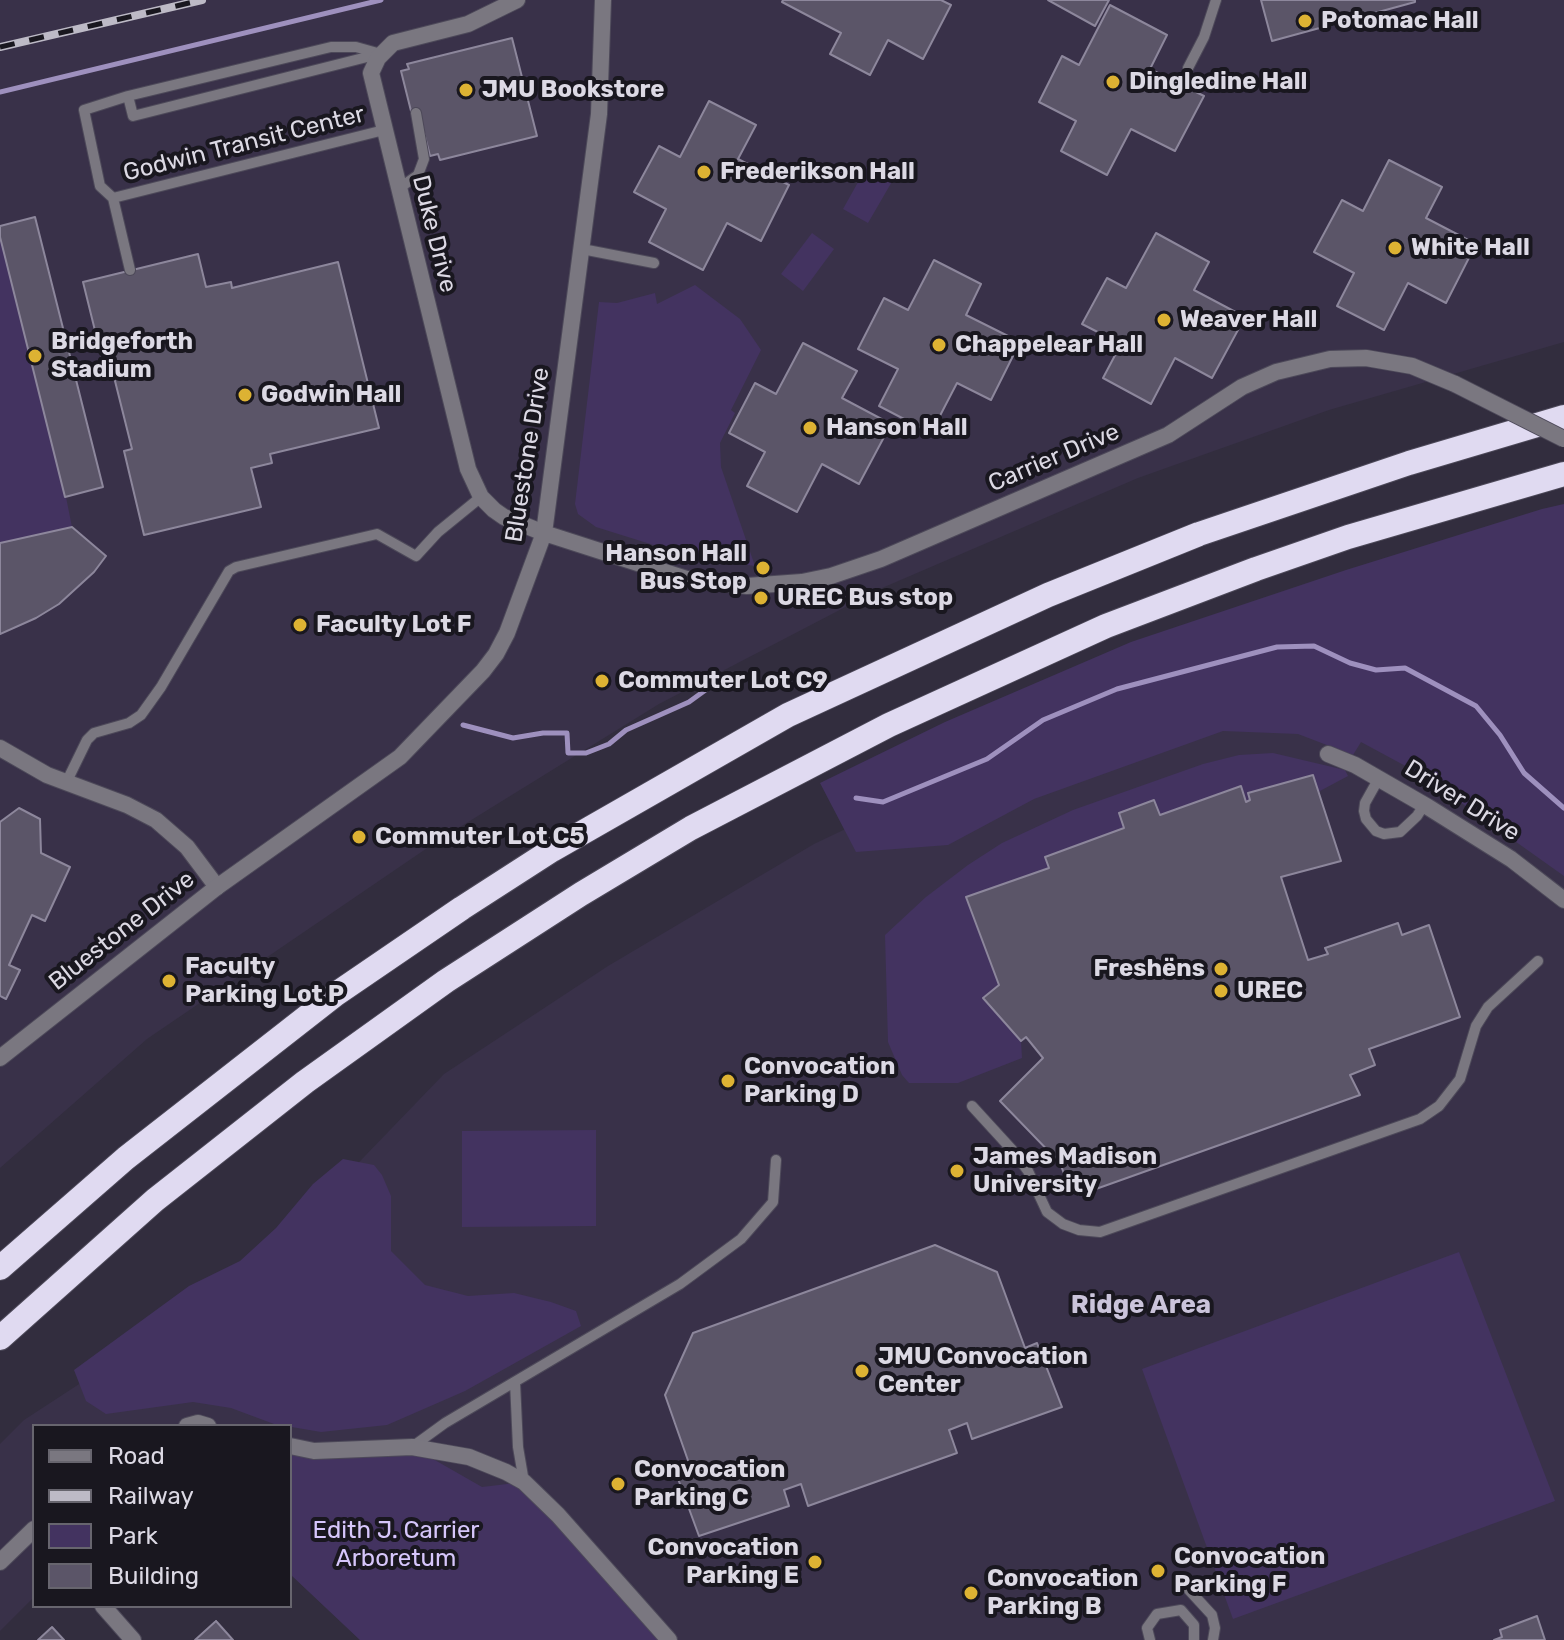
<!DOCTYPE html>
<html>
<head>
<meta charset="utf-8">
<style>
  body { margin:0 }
  #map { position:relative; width:1564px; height:1640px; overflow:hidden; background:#322d3e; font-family:Rubik,sans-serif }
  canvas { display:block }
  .legend { position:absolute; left:32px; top:1424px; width:260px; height:184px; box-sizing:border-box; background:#19171f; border:2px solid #67656e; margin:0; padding:10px 14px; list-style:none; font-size:24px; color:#dcd9e4 }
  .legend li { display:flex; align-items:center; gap:16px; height:40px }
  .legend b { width:40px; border:2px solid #67656e }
</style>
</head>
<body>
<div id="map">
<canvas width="1564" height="1640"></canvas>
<ul class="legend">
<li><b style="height:10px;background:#7a7780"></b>Road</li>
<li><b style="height:10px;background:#bdbac6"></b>Railway</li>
<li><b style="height:22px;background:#433360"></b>Park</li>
<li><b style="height:22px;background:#5b5568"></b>Building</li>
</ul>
</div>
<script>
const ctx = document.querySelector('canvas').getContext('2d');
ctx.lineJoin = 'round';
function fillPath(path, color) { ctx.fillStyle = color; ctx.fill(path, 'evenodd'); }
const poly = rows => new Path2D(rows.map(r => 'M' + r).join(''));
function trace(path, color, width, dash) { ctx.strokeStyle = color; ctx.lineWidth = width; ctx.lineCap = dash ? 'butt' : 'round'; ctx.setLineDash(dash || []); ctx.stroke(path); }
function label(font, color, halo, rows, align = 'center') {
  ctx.font = font + ' Rubik,sans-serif'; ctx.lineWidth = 8; ctx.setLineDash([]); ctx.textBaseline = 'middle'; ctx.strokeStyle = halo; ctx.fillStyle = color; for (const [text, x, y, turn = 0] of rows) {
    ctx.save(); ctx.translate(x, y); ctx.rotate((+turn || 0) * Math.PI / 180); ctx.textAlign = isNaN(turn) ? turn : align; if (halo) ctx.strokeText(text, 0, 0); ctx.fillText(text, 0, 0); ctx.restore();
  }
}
fillPath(poly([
  [0,0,1564,0,1564,342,1329,410,1138,478,882,588,659,704,439,840,147,1039,0,1168],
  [1564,554,1564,1640,360,1640,290,1574,290,1426,34,1426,34,1597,0,1631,0,1444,24,1420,257,1268,444,1074,608,966,814,844,1047,733]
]), '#393149');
fillPath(poly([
  [871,159,897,173,868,223,843,209],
  [35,217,103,487,66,497,72,527,106,556,94,572,59,604,36,618,0,634,0,226],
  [812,233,834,249,803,291,781,274],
  [695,285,740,319,761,350,731,410,735,413,720,443,721,467,755,566,695,558,596,527,578,514,575,504,599,302,617,303,655,293,657,304],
  [1564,504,1564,876,1436,785,1437,783,1361,742,1353,755,1298,734,1223,731,1034,799,948,845,856,852,820,783,945,722,1131,642,1346,570,1542,509],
  [1273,753,1345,770,1348,776,1318,792,1312,775,1249,793,1250,800,1246,802,1240,786,1046,856,1049,868,967,897,999,985,983,999,1021,1041,1022,1058,958,1083,909,1083,902,1075,888,1042,885,935,926,897,968,865,1002,843,1073,810,1203,764,1239,755],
  [596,1130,596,1226,462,1227,462,1131],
  [343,1159,374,1165,382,1175,391,1196,391,1251,425,1285,468,1296,514,1293,551,1302,576,1311,581,1326,465,1391,387,1425,321,1432,274,1424,231,1408,193,1402,106,1414,86,1401,74,1370,189,1286,240,1261,276,1228,313,1184],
  [1459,1252,1555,1501,1233,1619,1142,1369],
  [290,1446,412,1447,482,1487,524,1482,669,1640,360,1640,290,1574]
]), '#433360');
trace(poly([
  [0,92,381,0],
  [463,725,513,738,543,733,567,733,568,753,586,753,609,744,626,730,689,702,711,686,722,687],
  [856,798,883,802,987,759,1043,720,1117,689,1277,647,1314,646,1350,663,1376,670,1405,668,1476,706,1500,735,1524,773,1564,808]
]), '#9e90be', 5);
const building = poly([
  [783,0,941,0,951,5,923,59,888,40,870,75,830,54,841,33,782,2,783,0],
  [1048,0,1109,0,1095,26,1048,0],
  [1261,0,1415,0,1415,2,1272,41,1261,0],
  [1110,5,1167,35,1150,69,1204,96,1175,151,1131,129,1107,175,1061,151,1076,121,1039,102,1062,56,1079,65,1110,5],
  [512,38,537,136,440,160,438,154,430,156,418,109,411,111,401,71,409,69,407,64,512,38],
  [709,101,756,125,738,159,789,185,761,241,727,223,703,270,649,242,666,209,634,192,659,146,680,157,709,101],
  [1389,160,1442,187,1426,218,1476,244,1446,303,1408,283,1384,330,1337,306,1354,273,1314,252,1342,200,1363,211,1389,160],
  [35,217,103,487,65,497,0,237,0,226,35,217],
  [1156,233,1209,262,1194,290,1245,317,1212,378,1175,358,1151,404,1103,378,1121,344,1082,324,1107,278,1126,288,1156,233],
  [198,254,206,287,231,282,232,288,338,262,379,428,270,454,272,463,251,468,261,507,144,535,124,451,132,449,110,361,103,363,83,282,198,254],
  [934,260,981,284,966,315,1020,342,991,400,957,383,931,433,879,406,898,369,858,349,884,298,908,310,934,260],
  [803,343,857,371,842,398,891,424,859,484,822,464,797,512,747,486,765,452,729,433,755,383,776,394,803,343],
  [72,527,106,556,94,572,59,604,36,618,0,634,0,543,72,527],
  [1313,775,1341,861,1281,877,1308,960,1328,954,1325,948,1398,923,1402,935,1429,925,1460,1017,1369,1049,1375,1065,1350,1075,1360,1095,1079,1195,1076,1185,1069,1187,1060,1163,1000,1101,1043,1058,1026,1037,1021,1041,983,998,999,985,966,897,1049,868,1045,857,1124,828,1119,813,1154,800,1160,815,1241,786,1246,802,1250,800,1248,793,1313,775],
  [19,808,40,819,41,853,70,867,45,921,32,915,9,965,20,970,6,999,0,996,0,822,19,808],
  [935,1245,997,1272,1025,1348,1037,1343,1062,1407,972,1439,967,1423,949,1430,957,1453,808,1506,801,1484,784,1490,789,1506,699,1536,677,1476,691,1469,665,1395,693,1333,935,1245],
  [1537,1616,1545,1640,1494,1640,1502,1637,1500,1630,1537,1616],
  [216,1621,233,1640,195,1640,216,1621],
  [52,1627,64,1640,38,1640,52,1627]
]);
fillPath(building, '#5b5568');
trace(building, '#8d879c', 2);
const service = poly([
  [381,54,356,47,331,47,128,96,84,110,100,186,113,198,384,130],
  [1188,68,1204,37,1216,0],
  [128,96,133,116,379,54],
  [398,189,418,175,424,159,416,113],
  [113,198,130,270],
  [582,249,654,263],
  [1379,778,1365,803,1364,811,1366,819,1376,831,1384,834,1400,832,1417,816,1424,805],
  [66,783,87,740,94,733,129,723,141,715,161,687,229,571,236,567,377,534,416,556,438,532,481,497],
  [972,1106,1015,1153,1028,1171,1047,1212,1063,1224,1079,1230,1100,1232,1420,1119,1439,1106,1460,1079,1476,1026,1488,1007,1538,961],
  [515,1382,518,1447,524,1482],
  [412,1447,445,1423,680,1284,741,1239,773,1202,776,1160],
  [1189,1590,1212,1615,1215,1628,1213,1640],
  [1150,1640,1147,1628,1157,1614,1181,1610,1194,1625,1194,1640]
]);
const minor = poly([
  [517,0,468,24,393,43,378,58,371,73,468,469,481,497,494,510,504,517,544,533],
  [0,748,47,775,127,805,156,820,187,847,217,887],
  [1328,754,1355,765,1428,807,1511,859,1564,900],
  [103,1606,133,1640]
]);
const tertiary = poly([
  [544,533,687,579,747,586,802,582,831,576,881,559,1168,435,1242,387,1276,372,1330,359,1366,358,1412,366,1455,384],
  [0,1058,217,887,400,757,483,671,496,654,507,633,544,533,599,114,603,0],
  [187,1426,198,1423,208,1426],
  [290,1446,314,1451,412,1447,469,1457,506,1472,524,1482,558,1515,669,1640],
  [0,1562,34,1529]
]);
const motorway = poly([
  [0,1268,126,1158,336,994,462,908,552,850,788,715,1048,595,1199,534,1409,463,1564,417],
  [0,1338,155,1200,305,1082,446,981,581,894,691,828,889,725,1106,626,1256,569,1348,537,1564,474]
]);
trace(service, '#4d4959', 12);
trace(minor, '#4d4959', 18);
trace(tertiary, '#4d4959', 18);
trace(motorway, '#4d4959', 26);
trace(service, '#7a7780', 10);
trace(minor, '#7a7780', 16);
trace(tertiary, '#7a7780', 16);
trace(motorway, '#e0daf1', 24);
const rail = poly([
  [0,47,202,0]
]);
trace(rail, '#bdbac6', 8);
trace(rail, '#19171f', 5, [15]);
const tertiaryBridge = poly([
  [1455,384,1564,439]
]);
trace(tertiaryBridge, '#4d4959', 18, []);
trace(tertiaryBridge, '#7a7780', 16);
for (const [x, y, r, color] of [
  [1305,21,8,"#ddb233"],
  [1113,82,8,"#ddb233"],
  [466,90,8,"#ddb233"],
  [704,172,8,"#ddb233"],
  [1395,248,8,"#ddb233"],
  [1164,320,8,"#ddb233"],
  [939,345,8,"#ddb233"],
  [35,356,8,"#ddb233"],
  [245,395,8,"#ddb233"],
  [810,428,8,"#ddb233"],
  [763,568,8,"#ddb233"],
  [761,598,8,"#ddb233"],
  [300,625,8,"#ddb233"],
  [602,681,8,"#ddb233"],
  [359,837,8,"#ddb233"],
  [1221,969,8,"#ddb233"],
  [169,981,8,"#ddb233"],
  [1221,991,8,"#ddb233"],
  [728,1081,8,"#ddb233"],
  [957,1171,8,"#ddb233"],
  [862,1371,8,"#ddb233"],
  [618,1484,8,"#ddb233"],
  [815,1562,8,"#ddb233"],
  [1158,1571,8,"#ddb233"],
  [971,1593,8,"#ddb233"]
]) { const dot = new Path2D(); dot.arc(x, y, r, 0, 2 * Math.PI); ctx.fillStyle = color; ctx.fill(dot); trace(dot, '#19171f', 3); }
label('bold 24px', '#dcd9e4', '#19171f', [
  ["Potomac Hall",1321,21],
  ["Dingledine Hall",1129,82],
  ["JMU Bookstore",482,90],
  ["Frederikson Hall",720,172],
  ["White Hall",1411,248],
  ["Weaver Hall",1180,320],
  ["Bridgeforth",51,342],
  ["Stadium",51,370],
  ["Chappelear Hall",955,345],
  ["Godwin Hall",261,395],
  ["Hanson Hall",826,428],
  ["Hanson Hall",747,554,"right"],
  ["Bus Stop",747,582,"right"],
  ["UREC Bus stop",777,598],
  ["Faculty Lot F",316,625],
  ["Commuter Lot C9",618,681],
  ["Commuter Lot C5",375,837],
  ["Faculty",185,967],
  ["Parking Lot P",185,995],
  ["Freshëns",1205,969,"right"],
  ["UREC",1237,991],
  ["Convocation",744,1067],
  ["Parking D",744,1095],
  ["James Madison",973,1157],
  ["University",973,1185],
  ["JMU Convocation",878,1357],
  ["Center",878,1385],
  ["Convocation",634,1470],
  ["Parking C",634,1498],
  ["Convocation",799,1548,"right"],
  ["Parking E",799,1576,"right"],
  ["Convocation",1174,1557],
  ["Parking F",1174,1585],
  ["Convocation",987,1579],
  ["Parking B",987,1607]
], 'left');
label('24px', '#dcd9e4', '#19171f', [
  ["Godwin Transit Center",244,144,-14],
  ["Duke Drive",434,234,76],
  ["Bluestone Drive",528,455,-81],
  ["Carrier Drive",1054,458,-23],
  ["Driver Drive",1462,801,32],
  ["Bluestone Drive",122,931,-38]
]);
label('24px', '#d6c6fb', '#19171f', [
  ["Edith J. Carrier",396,1531],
  ["Arboretum",396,1559]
]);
label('bold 26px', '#cbc4db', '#19171f', [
  ["Ridge Area",1141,1305]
]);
</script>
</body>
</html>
